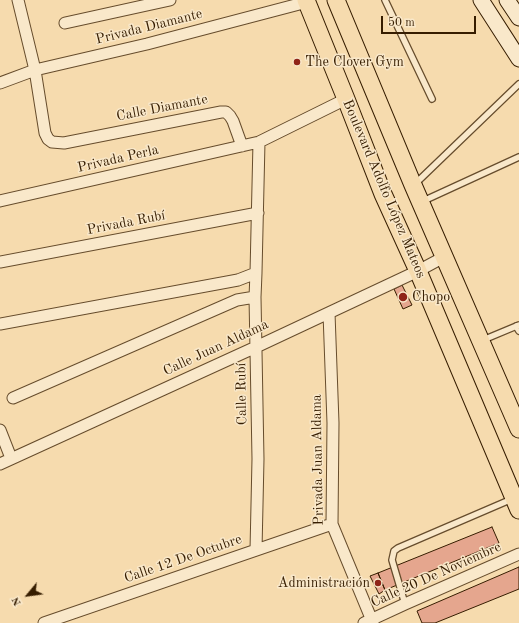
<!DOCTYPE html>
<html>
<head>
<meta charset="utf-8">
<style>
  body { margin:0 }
  #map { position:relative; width:519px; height:623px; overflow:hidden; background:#f6dbae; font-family:"Old Standard TT",serif }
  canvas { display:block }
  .north { position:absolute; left:8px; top:575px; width:40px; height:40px; -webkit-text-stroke:3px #f9e8ca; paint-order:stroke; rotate:241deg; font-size:11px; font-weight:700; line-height:16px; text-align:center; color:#361d00 }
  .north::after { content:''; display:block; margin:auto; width:14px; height:18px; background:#361d00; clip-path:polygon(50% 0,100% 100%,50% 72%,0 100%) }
  .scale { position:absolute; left:381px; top:16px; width:95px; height:18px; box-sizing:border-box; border:2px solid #361d00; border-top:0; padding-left:5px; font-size:12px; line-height:14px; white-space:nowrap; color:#361d00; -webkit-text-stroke:3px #f9e8ca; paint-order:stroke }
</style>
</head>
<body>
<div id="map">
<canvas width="519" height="623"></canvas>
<div class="north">N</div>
<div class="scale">50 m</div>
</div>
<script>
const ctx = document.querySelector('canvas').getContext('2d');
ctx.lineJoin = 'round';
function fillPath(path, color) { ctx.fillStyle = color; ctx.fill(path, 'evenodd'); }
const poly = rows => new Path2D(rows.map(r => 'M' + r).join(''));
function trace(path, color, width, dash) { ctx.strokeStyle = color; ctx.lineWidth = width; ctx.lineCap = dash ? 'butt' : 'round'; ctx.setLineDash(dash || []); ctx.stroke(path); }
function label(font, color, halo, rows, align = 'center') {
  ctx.font = font + ' "Old Standard TT",serif'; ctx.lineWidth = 3; ctx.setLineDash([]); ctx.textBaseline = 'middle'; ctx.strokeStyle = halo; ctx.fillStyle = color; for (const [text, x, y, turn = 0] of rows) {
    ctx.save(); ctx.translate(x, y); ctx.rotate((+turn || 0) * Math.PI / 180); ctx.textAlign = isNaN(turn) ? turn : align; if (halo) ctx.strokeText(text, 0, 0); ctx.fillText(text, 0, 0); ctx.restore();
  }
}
const building = poly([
  [402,285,412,305,403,309,394,289,402,285],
  [492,527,499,543,385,590,378,573,492,527],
  [519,567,519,589,435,623,422,623,417,611,519,567],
  [378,573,385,590,379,594,370,576,378,573]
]);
fillPath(building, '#e5a68e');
trace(building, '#361d00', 1);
const service = poly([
  [385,0,432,99],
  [415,184,519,84],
  [421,202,519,157],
  [516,326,519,331],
  [483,340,519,325],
  [405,604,392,560,394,551,398,548,512,499]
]);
const minor = poly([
  [18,0,35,70,45,133,48,139,52,142,64,143,221,112,226,112,230,116,233,121,242,146],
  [65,23,170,0],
  [0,83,35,70,147,44,307,2],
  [0,201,259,142,346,99],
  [0,262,258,213],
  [329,313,333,423,332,524,373,623],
  [0,324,238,280,256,273],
  [13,398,237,300,255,297],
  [0,430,11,458],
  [0,464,256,347,418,271,444,257],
  [256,550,258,459,255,297,256,273,259,142],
  [44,623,332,524],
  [364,623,405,604,519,554]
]);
const secondary = poly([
  [481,0,519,59],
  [507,0,519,18]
]);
const primary = poly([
  [306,0,346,99,383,194,418,271,519,510],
  [336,0,413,185,519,429]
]);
trace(service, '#664c2c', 8);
trace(minor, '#664c2c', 13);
trace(secondary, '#361d00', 17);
trace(primary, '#361d00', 19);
trace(service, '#f9e8ca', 5.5);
trace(minor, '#f9e8ca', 11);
trace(secondary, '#f9e8ca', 15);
trace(primary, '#f6dbae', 17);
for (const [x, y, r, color] of [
  [297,62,4,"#8f2418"],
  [403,297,5,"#8f2418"],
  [378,583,4,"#8f2418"]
]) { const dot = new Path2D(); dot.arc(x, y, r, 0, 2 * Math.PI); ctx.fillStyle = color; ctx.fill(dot); trace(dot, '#f9e8ca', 1.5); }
label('14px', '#361d00', '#f9e8ca', [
  ["Privada Diamante",149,27,-14],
  ["Calle Diamante",162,108,-11],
  ["Privada Perla",118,159,-13],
  ["Boulevard Adolfo López Mateos",384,189,67],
  ["Privada Rubí",126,223,-11],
  ["Calle Juan Aldama",216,348,-25],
  ["Calle Rubí",242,394,-91],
  ["Privada Juan Aldama",318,460,-91],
  ["Calle 12 De Octubre",183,559,-19],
  ["Calle 20 De Noviembre",436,575,-24]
]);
label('14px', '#361d00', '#f9e8ca', [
  ["The Clover Gym",305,62],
  ["Chopo",412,297],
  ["Administración",370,583,"right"]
], 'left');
</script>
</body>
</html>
